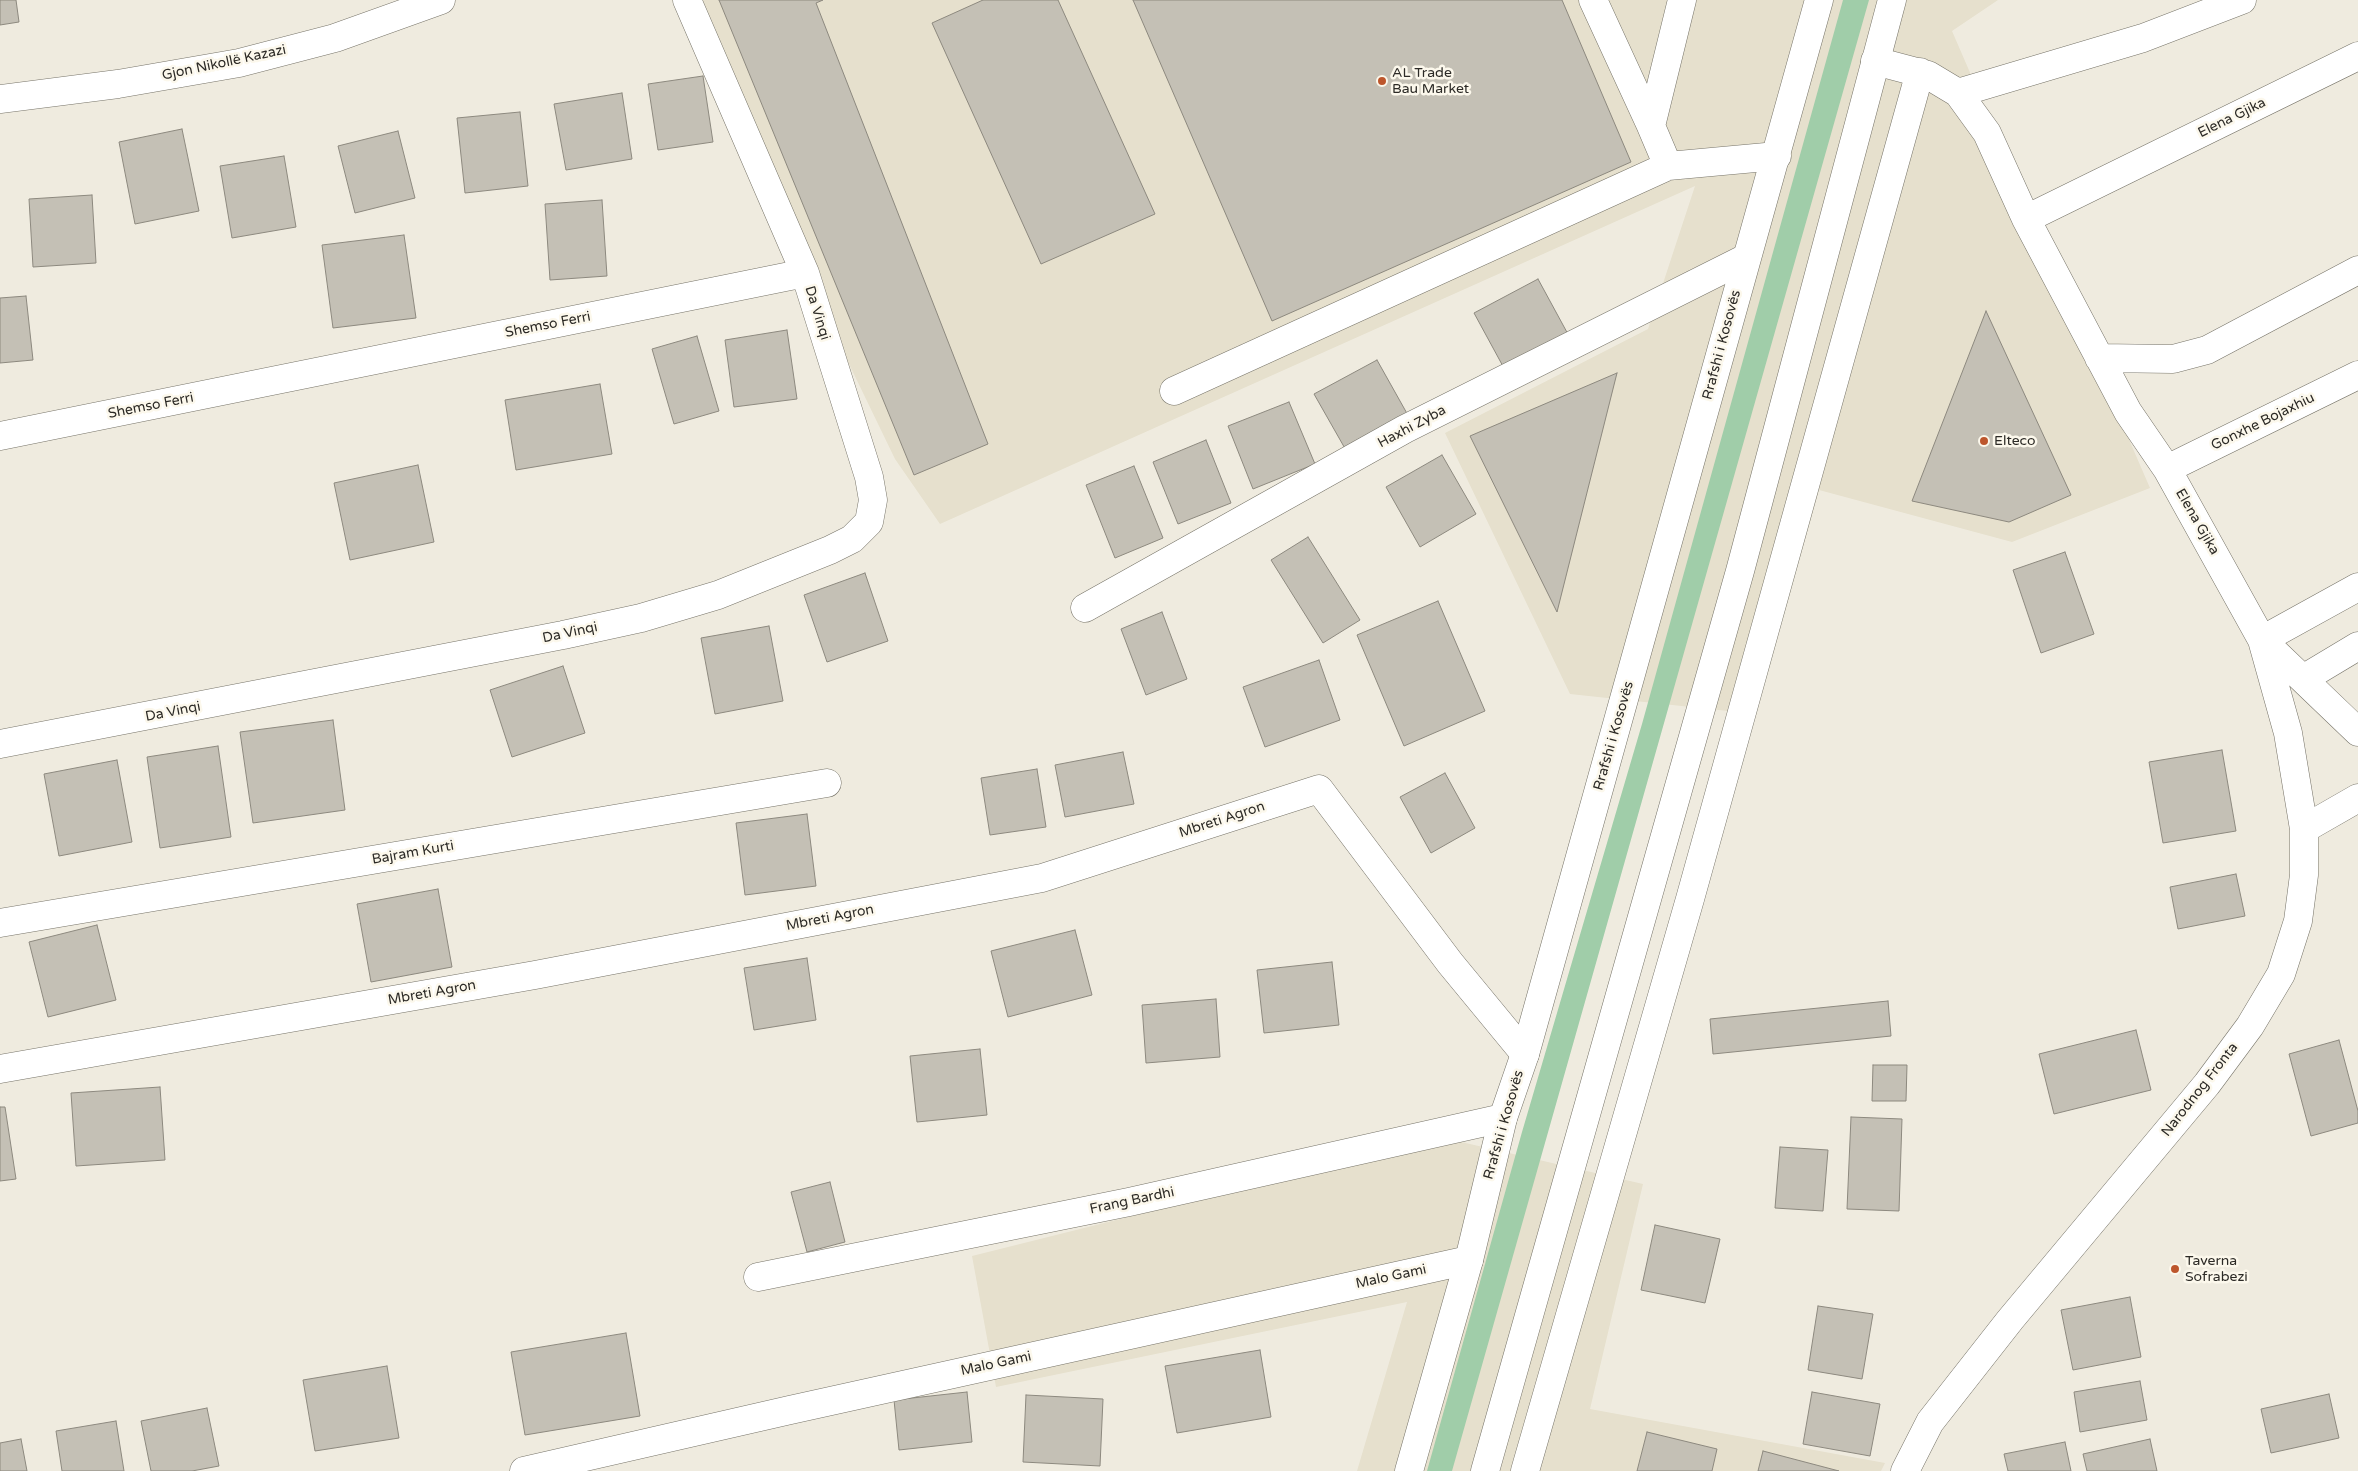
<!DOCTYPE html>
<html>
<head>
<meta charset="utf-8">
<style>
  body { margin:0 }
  canvas { display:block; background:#efebdf }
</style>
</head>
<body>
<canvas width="2358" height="1471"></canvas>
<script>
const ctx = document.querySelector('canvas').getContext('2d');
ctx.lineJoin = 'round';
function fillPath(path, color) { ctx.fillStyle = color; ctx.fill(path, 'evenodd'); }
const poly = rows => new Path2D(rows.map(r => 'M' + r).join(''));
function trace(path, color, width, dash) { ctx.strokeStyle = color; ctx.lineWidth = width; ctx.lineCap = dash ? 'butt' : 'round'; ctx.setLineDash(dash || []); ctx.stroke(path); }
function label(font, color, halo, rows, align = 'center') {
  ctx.font = font + ' "Varela Round",sans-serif'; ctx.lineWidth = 5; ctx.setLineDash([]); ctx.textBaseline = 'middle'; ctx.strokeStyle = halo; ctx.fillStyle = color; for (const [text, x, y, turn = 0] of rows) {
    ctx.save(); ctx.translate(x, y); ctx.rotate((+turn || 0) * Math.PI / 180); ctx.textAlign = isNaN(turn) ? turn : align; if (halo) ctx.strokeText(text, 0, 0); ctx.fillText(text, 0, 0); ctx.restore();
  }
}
fillPath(poly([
  [687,0,1998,0,1952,31,2150,488,2012,542,1819,490,1756,714,1570,694,1445,433,1648,329,1695,186,940,524,895,459,805,273],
  [1444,1138,1643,1184,1590,1409,1885,1463,1881,1471,1357,1471,1407,1302,996,1387,972,1256]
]), '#e6e0cd');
fillPath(poly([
  [1843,0,1869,0,1452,1471,1427,1471,1522,1132,1642,724]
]), '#a0cda9');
const building = poly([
  [0,0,16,0,19,22,0,25,0,0],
  [719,0,823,0,816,3,988,444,914,475,719,0],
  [983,0,1058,0,1155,214,1041,264,932,23,983,0],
  [1133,0,1562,0,1631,162,1272,321,1133,0],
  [703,76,713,142,658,150,648,84,703,76],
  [622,93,632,159,566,170,554,104,622,93],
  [520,112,528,186,465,193,457,118,520,112],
  [182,129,199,211,135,224,119,142,182,129],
  [398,131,415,198,355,213,338,146,398,131],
  [284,156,296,227,232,238,220,166,284,156],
  [92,195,96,263,33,267,29,199,92,195],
  [602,200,607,276,550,280,545,204,602,200],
  [404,235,416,318,333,328,322,245,404,235],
  [1538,279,1569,336,1505,370,1474,313,1538,279],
  [26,296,33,360,0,363,0,298,26,296],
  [1986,311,2071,495,2009,522,1912,501,1986,311],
  [787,330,797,399,734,407,725,340,787,330],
  [697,336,719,411,674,424,652,349,697,336],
  [1377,360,1409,417,1347,452,1314,394,1377,360],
  [1617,373,1557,612,1470,436,1617,373],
  [600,384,612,454,516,470,505,400,600,384],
  [1289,402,1315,464,1253,489,1228,426,1289,402],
  [1206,440,1231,503,1178,524,1153,462,1206,440],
  [1442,455,1476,514,1420,547,1386,487,1442,455],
  [418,465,434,542,350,560,334,483,418,465],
  [1134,466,1163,538,1115,558,1086,485,1134,466],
  [1308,537,1360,620,1323,643,1271,560,1308,537],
  [2065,552,2094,634,2041,653,2013,570,2065,552],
  [865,573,888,641,827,662,804,595,865,573],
  [1438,601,1485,711,1404,746,1357,635,1438,601],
  [1162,612,1187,679,1146,695,1121,629,1162,612],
  [769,626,783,701,715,714,701,638,769,626],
  [1319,660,1340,720,1265,747,1243,687,1319,660],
  [563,666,585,733,512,757,490,690,563,666],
  [333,720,345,810,253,823,240,732,333,720],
  [218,746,231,837,160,848,147,757,218,746],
  [2222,750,2236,831,2163,843,2149,762,2222,750],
  [1123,752,1134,804,1065,817,1055,765,1123,752],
  [117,760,132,842,59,856,44,774,117,760],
  [1037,769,1046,827,990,835,981,778,1037,769],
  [1445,773,1475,828,1431,853,1400,797,1445,773],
  [807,814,816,886,745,895,736,823,807,814],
  [2236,874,2245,916,2178,929,2170,887,2236,874],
  [438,889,452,967,371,982,357,904,438,889],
  [97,925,116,1000,48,1017,29,942,97,925],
  [1075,930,1092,995,1008,1017,991,951,1075,930],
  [807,958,816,1020,754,1030,744,968,807,958],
  [1332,962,1339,1025,1264,1033,1257,970,1332,962],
  [1216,999,1220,1057,1146,1063,1142,1005,1216,999],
  [1888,1001,1891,1036,1713,1054,1710,1019,1888,1001],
  [2136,1030,2151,1090,2054,1114,2039,1054,2136,1030],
  [2339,1040,2358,1111,2358,1123,2311,1136,2289,1054,2339,1040],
  [980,1049,987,1115,917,1122,910,1056,980,1049],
  [1873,1065,1907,1065,1906,1101,1872,1101,1873,1065],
  [160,1087,165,1160,76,1166,71,1093,160,1087],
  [0,1107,5,1107,16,1179,0,1181,0,1107],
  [1851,1117,1902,1119,1899,1211,1847,1209,1851,1117],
  [1780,1147,1828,1150,1823,1211,1775,1208,1780,1147],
  [830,1182,845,1242,807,1252,791,1192,830,1182],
  [1655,1225,1720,1239,1705,1303,1641,1290,1655,1225],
  [2130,1297,2141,1357,2073,1370,2061,1310,2130,1297],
  [1818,1306,1873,1314,1862,1379,1808,1370,1818,1306],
  [626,1333,640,1416,525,1435,511,1352,626,1333],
  [1260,1350,1271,1417,1177,1433,1165,1366,1260,1350],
  [387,1366,399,1438,315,1451,303,1380,387,1366],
  [2140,1381,2147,1420,2080,1432,2074,1392,2140,1381],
  [967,1392,972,1442,899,1450,894,1400,967,1392],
  [1812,1392,1880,1404,1870,1456,1803,1444,1812,1392],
  [2329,1394,2339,1438,2271,1453,2261,1409,2329,1394],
  [1026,1395,1103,1399,1100,1466,1023,1462,1026,1395],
  [207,1408,219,1466,192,1471,151,1471,141,1421,207,1408],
  [116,1421,124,1471,62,1471,56,1431,116,1421],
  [1647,1432,1717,1449,1712,1471,1637,1471,1647,1432],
  [21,1439,27,1471,0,1471,0,1443,21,1439],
  [2150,1439,2157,1471,2087,1471,2083,1454,2150,1439],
  [2065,1442,2071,1471,2008,1471,2004,1454,2065,1442],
  [1763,1451,1839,1471,1758,1471,1763,1451]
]);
fillPath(building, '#c4c0b5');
trace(building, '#8d897f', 1);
const minor = poly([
  [1593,0,1651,126],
  [1682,0,1651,126,1668,166,1777,156],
  [1875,61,1928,75,1958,93,1987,133,2026,219,2128,412,2167,469,2262,640,2358,732],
  [1958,93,2143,38,2242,0],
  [0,99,118,84,239,63,335,38,441,0],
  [2026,219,2358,56],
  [2099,358,2173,359,2207,350,2358,270],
  [1174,391,1668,166],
  [0,436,805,273],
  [2167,469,2358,375],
  [1085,608,1405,429,1746,258],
  [2303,679,2358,646],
  [0,744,563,635,641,618,718,595,830,550,852,539,869,522,873,500,869,477,805,273,687,0],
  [2304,829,2358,798],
  [0,923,827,783],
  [0,1069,535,975,1042,878,1319,789,1450,963,1525,1054],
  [758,1277,1129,1202,1503,1118],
  [524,1471,790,1410,1469,1260],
  [1525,1471,1690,899,1920,72],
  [1905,1471,1930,1422,2010,1320,2207,1084,2250,1026,2281,974,2298,921,2304,875,2304,829,2288,733,2262,640,2358,587]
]);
const highway = poly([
  [1409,1471,1469,1260,1503,1118,1525,1054,1819,0],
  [1485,1471,1740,571,1892,0]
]);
trace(minor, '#777469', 29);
trace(highway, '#777469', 29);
trace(minor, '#fff', 28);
trace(highway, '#fff', 28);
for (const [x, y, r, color] of [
  [1382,81,5,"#bd562c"],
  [1984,441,5,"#bd562c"],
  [2175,1269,5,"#bd562c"]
]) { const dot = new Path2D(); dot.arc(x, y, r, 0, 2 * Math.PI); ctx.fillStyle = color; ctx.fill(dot); trace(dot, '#fcf8ec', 2); }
label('14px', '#2c2a26', '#fcf8ec', [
  ["Gjon Nikollë Kazazi",224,63,-12],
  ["Elena Gjika",2232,118,-26],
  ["Da Vinqi",817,313,73],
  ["Shemso Ferri",548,325,-11],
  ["Rrafshi i Kosovës",1722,345,-75],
  ["Shemso Ferri",151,406,-11],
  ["Gonxhe Bojaxhiu",2263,422,-26],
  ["Haxhi Zyba",1412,427,-28],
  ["Elena Gjika",2197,522,60],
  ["Da Vinqi",570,633,-12],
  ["Da Vinqi",173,712,-11],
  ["Rrafshi i Kosovës",1614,736,-74],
  ["Mbreti Agron",1222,820,-18],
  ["Bajram Kurti",413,853,-10],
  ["Mbreti Agron",830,918,-11],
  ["Mbreti Agron",432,993,-10],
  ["Narodnog Fronta",2200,1090,-52],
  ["Rrafshi i Kosovës",1504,1125,-74],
  ["Frang Bardhi",1132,1201,-12],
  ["Malo Gami",1391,1277,-12],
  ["Malo Gami",996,1364,-12]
]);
label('14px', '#2c2a26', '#fcf8ec', [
  ["AL Trade",1392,73],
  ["Bau Market",1392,89],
  ["Elteco",1994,441],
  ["Taverna",2185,1261],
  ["Sofrabezi",2185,1277]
], 'left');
</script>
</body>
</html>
